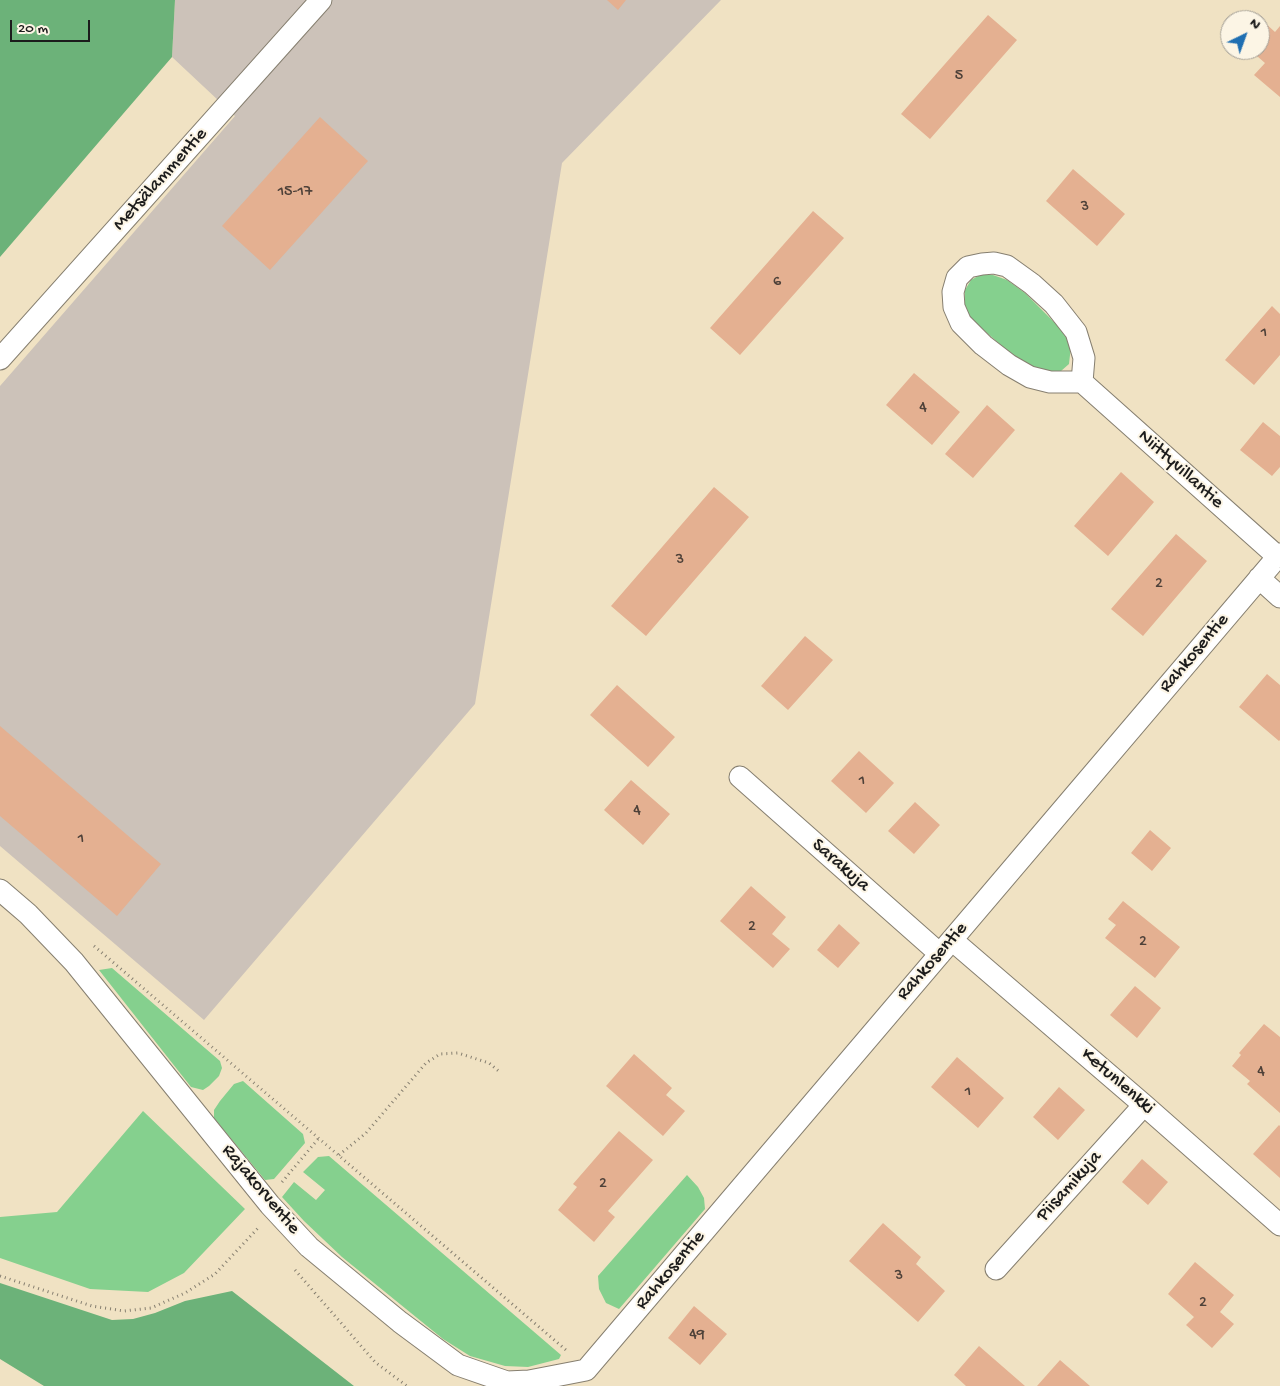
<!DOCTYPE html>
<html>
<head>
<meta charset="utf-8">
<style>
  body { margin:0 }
  #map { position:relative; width:1280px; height:1386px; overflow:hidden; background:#f0e2c3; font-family:"Gochi Hand",sans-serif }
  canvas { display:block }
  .north { position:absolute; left:1220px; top:10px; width:50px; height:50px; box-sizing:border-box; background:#fcf5e5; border:1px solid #a29e95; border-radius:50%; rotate:42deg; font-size:14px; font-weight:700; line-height:20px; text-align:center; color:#1c1c1c }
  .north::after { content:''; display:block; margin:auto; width:18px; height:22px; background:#1f6fb2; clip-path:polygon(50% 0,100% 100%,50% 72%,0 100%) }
  .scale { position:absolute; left:10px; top:20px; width:80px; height:22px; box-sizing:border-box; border:2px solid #1c1c1c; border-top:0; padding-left:6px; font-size:15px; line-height:18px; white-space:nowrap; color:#1c1c1c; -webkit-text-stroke:4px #fcf5e5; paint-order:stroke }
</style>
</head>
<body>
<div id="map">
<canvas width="1280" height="1386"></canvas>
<div class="north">N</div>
<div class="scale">20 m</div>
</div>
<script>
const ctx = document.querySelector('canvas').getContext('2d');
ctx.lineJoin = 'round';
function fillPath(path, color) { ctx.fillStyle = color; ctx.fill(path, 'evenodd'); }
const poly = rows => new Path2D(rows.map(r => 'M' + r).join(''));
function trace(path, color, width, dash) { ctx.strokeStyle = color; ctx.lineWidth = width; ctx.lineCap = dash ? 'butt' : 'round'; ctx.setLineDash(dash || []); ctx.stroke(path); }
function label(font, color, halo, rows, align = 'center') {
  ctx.font = font + ' "Gochi Hand",sans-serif'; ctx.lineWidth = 4; ctx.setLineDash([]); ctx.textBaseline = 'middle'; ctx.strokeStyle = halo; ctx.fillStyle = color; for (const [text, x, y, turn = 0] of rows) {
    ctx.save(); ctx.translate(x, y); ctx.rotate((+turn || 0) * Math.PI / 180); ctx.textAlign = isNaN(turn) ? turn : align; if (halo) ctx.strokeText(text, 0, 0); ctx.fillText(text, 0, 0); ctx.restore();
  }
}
fillPath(poly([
  [175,0,721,0,562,163,475,704,204,1020,0,846,0,386,235,116,172,57]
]), '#ccc2b9');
fillPath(poly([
  [980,275,993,275,1007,280,1025,293,1063,331,1071,346,1069,364,1061,371,1051,372,1031,367,1012,355,969,317,964,305,965,290,971,280],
  [112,968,220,1061,222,1068,219,1076,209,1086,203,1090,191,1087,99,970],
  [243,1081,303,1134,305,1143,274,1179,265,1180,214,1118,214,1110,220,1101,234,1084],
  [143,1111,245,1209,184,1273,148,1292,90,1289,0,1258,0,1217,57,1212],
  [329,1156,561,1355,559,1359,528,1367,505,1366,470,1356,443,1339,342,1257,304,1221,282,1197,294,1182,316,1200,325,1190,303,1172,318,1157],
  [687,1175,698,1187,704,1198,705,1209,619,1309,606,1303,599,1289,598,1276]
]), '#85d08e');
fillPath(poly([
  [0,0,175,0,172,57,0,257],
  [0,1283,112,1320,133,1319,155,1313,185,1301,232,1291,354,1386,44,1386,0,1359]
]), '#6cb279');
fillPath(poly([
  [607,0,626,0,618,10],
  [988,15,1017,40,930,139,901,114],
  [1264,22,1275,32,1280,26,1280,97,1254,75,1265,63,1250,50,1260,50,1260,27],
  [320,117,368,161,270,270,222,226],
  [1073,169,1125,214,1097,246,1046,201],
  [813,211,844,238,740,355,710,328],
  [1272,306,1280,314,1280,355,1254,385,1225,360],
  [914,373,960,412,932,445,886,405],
  [987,405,1015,430,973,478,945,454],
  [1263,422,1280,436,1280,467,1272,476,1240,450],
  [1121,472,1154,502,1108,556,1074,526],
  [714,487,749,517,646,636,611,606],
  [1176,534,1207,561,1143,636,1111,609],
  [805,636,833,660,788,710,761,686],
  [1267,674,1280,685,1280,740,1279,741,1239,707],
  [617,685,675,737,648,767,590,715],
  [0,726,161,864,117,916,0,816],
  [859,751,894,783,866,813,831,781],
  [631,780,670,814,643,845,604,810],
  [915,802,940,825,914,854,888,831],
  [1150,830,1171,848,1152,871,1131,853],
  [751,886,786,917,772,934,790,949,773,968,720,921],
  [1123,901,1180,947,1155,978,1105,938,1116,925,1108,919],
  [839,924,860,943,838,968,817,950],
  [1135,986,1161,1008,1137,1038,1110,1015],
  [1264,1024,1280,1037,1280,1113,1247,1084,1250,1081,1232,1066,1241,1055,1239,1053],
  [634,1054,672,1088,666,1095,685,1111,663,1136,606,1086],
  [957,1057,1004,1098,978,1128,931,1087],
  [1059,1087,1085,1110,1058,1140,1033,1117],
  [1279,1125,1280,1126,1280,1178,1253,1154],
  [619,1131,653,1160,608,1211,615,1217,594,1242,558,1210,577,1187,573,1184],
  [1142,1159,1168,1182,1148,1205,1122,1182],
  [883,1223,921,1257,916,1264,945,1291,918,1322,849,1261],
  [1195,1262,1234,1295,1220,1312,1234,1324,1212,1348,1186,1325,1194,1317,1168,1294],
  [694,1306,727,1334,700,1365,668,1338],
  [979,1346,1025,1386,966,1386,954,1375],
  [1060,1360,1090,1386,1037,1386]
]), '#e4b091');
const street = poly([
  [0,359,321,0],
  [1082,382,1050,382,1030,377,1009,365,983,345,961,323,954,307,953,292,957,278,968,267,982,264,994,263,1007,266,1032,284,1054,304,1076,332,1084,358,1082,382,1278,557],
  [1259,578,1280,597],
  [740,777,940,954],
  [0,890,28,914,74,962,270,1205,309,1247,400,1322,458,1365,507,1382,529,1381,586,1370,1280,554],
  [952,940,1144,1105,1280,1225],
  [996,1269,1144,1105]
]);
trace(street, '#867f70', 23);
trace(poly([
  [94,946,566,1350],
  [339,1155,366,1133,426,1063,440,1054,458,1053,489,1063,501,1073],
  [282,1182,319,1138],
  [295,1270,375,1362,407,1386],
  [0,1276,92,1306,124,1311,151,1308,185,1293,215,1274,259,1227]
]), '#867f70', 3, [1, 4]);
trace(street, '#fff', 21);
label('16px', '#4e4139', null, [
  ["5",959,77],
  ["15-17",295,193],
  ["3",1085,208],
  ["6",777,283],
  ["1",1264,334],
  ["4",923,409],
  ["3",680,561],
  ["2",1159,585],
  ["1",862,782],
  ["4",637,812],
  ["1",81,840],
  ["2",752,928],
  ["2",1143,943],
  ["4",1261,1073],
  ["1",968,1093],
  ["2",603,1185],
  ["3",899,1277],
  ["2",1203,1304],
  ["49",697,1336]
]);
label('19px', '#1c1c1c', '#fcf5e5', [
  ["Metsälammentie",161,180,-48],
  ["Niittyvillantie",1180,470,42],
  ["Rahkosentie",1195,654,-50],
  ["Sarakuja",840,866,41],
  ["Rahkosentie",933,962,-49],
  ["Ketunlenkki",1117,1082,41],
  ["Piisamikuja",1070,1187,-48],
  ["Rajakorventie",260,1190,50],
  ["Rahkosentie",671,1271,-50]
]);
</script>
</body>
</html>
